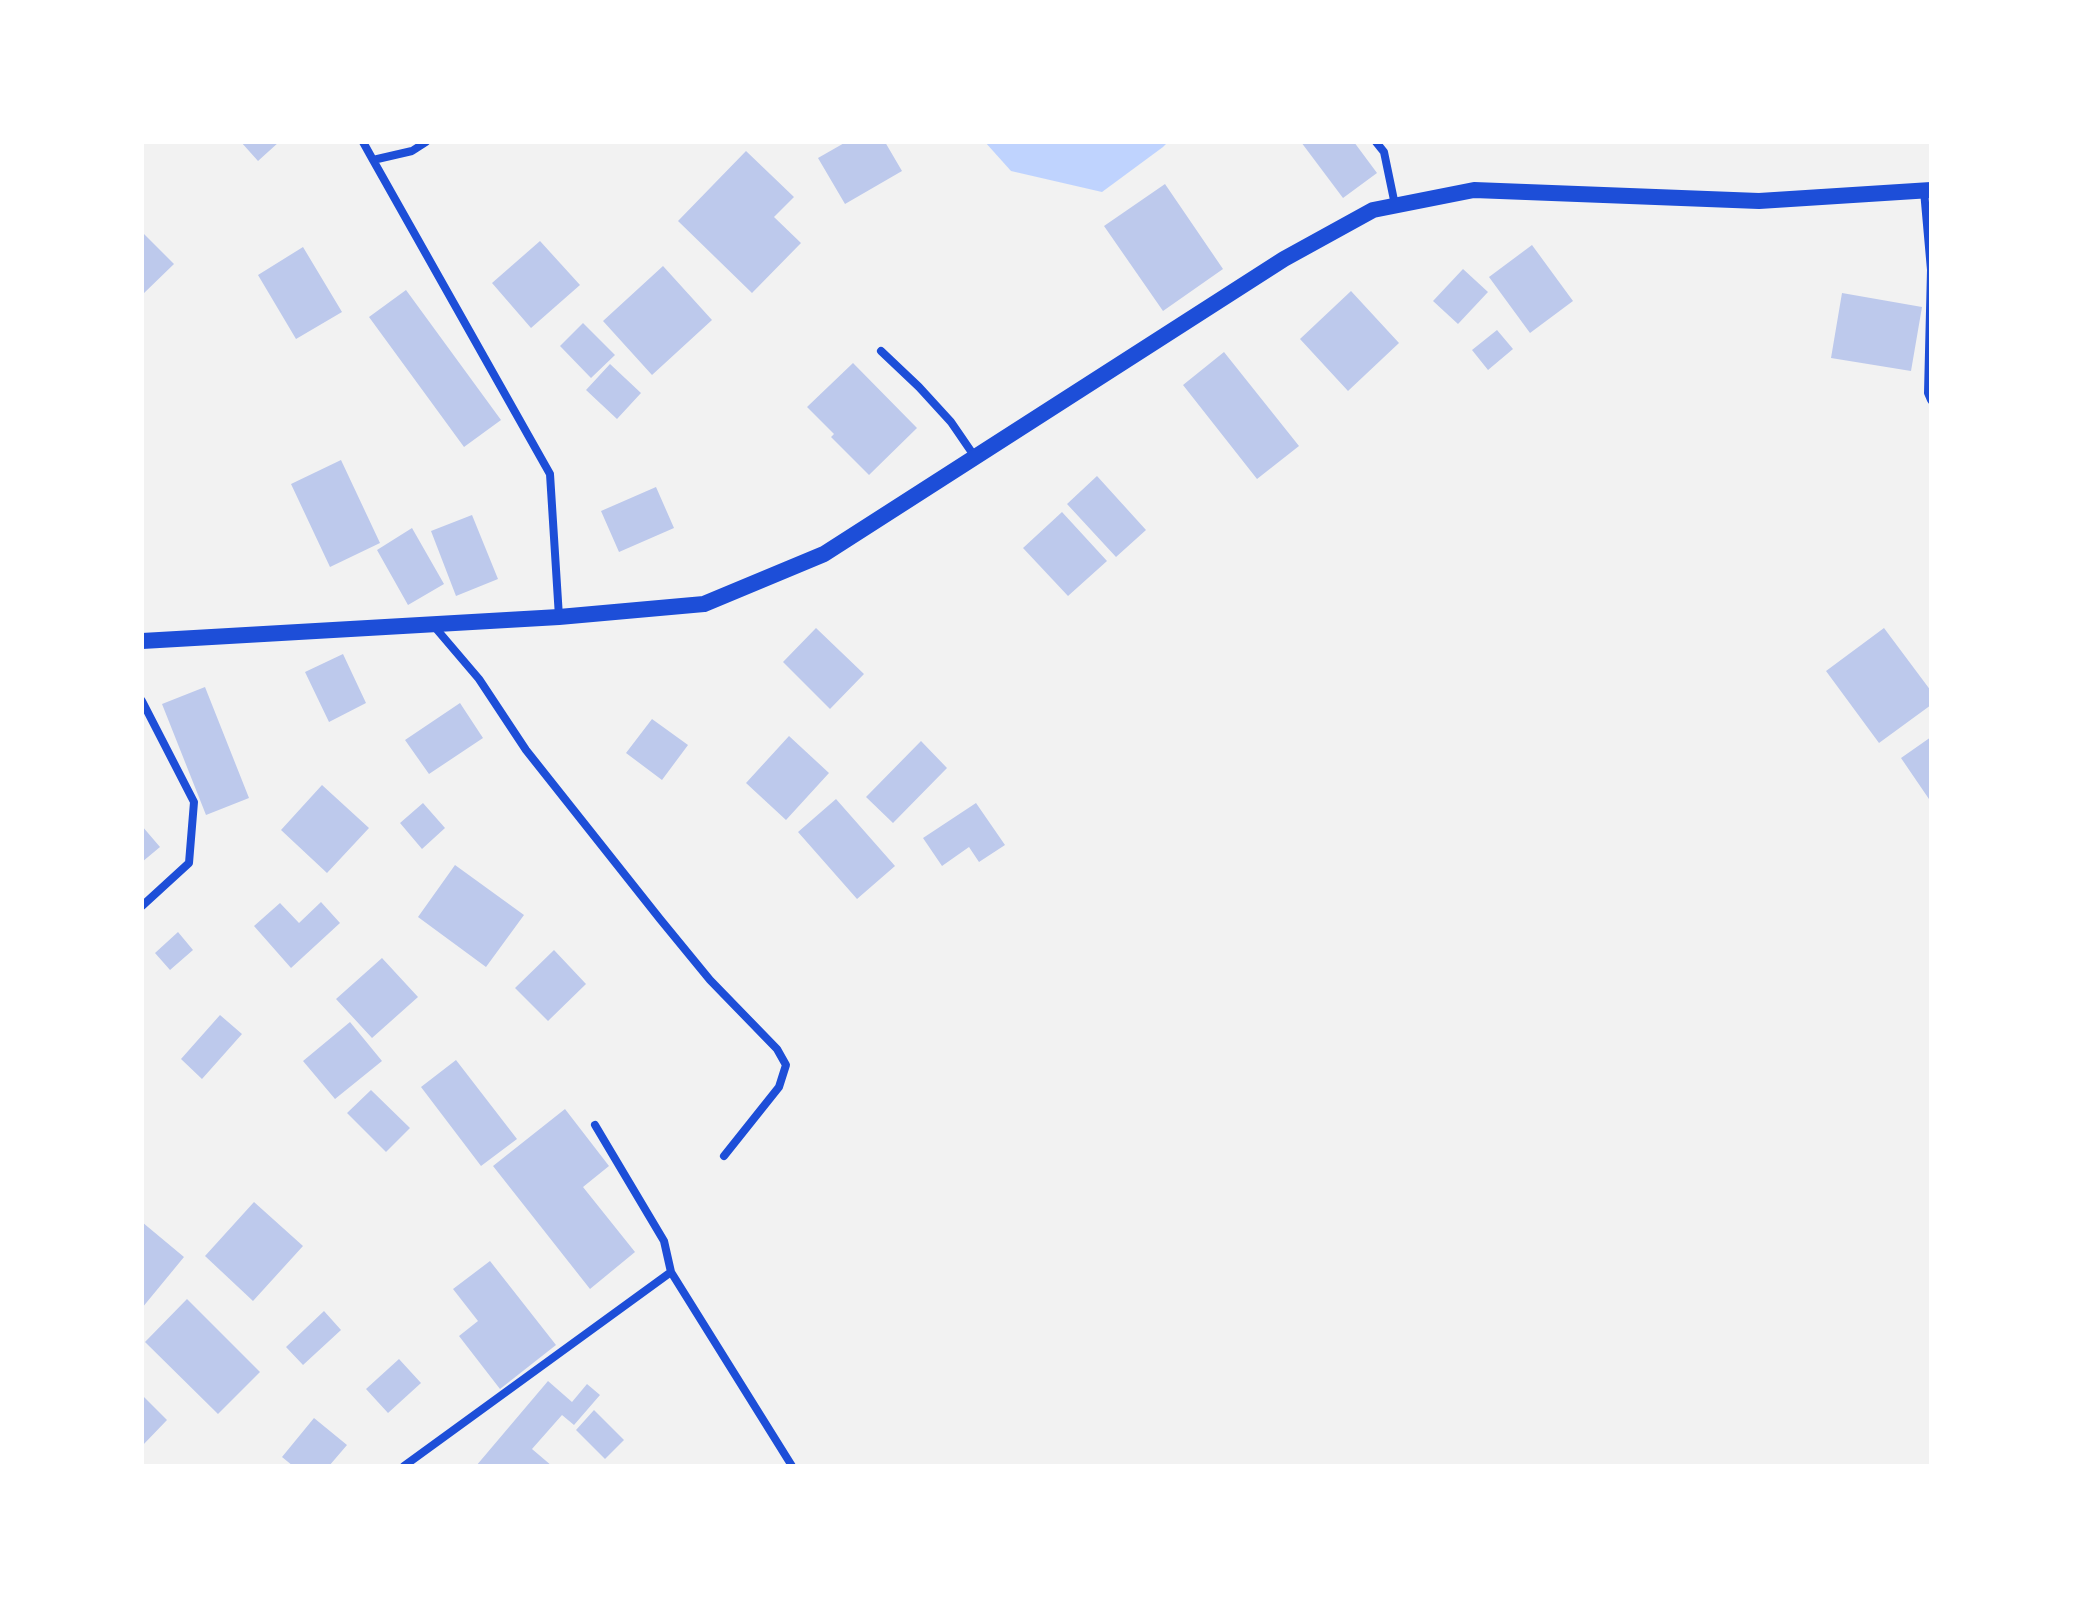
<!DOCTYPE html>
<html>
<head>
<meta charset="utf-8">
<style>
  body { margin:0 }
  #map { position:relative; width:2073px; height:1608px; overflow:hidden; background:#f2f2f2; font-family:"Titillium Web",sans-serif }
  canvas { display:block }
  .frame { position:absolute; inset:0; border:144px solid #fff; pointer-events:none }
</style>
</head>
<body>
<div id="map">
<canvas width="2073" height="1608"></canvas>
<div class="frame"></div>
</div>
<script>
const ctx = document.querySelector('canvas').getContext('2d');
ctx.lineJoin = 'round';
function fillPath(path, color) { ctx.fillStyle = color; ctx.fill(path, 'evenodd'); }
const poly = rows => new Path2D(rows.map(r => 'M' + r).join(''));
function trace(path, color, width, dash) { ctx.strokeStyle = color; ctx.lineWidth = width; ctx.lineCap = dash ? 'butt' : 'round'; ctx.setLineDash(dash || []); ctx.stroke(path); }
fillPath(poly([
  [985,142,1168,142,1163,147,1102,192,1011,171]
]), '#bfd3fe');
fillPath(poly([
  [241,142,279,142,258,161],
  [846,142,885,142,902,171,845,204,818,158],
  [1301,142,1354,142,1377,173,1343,198],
  [746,151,794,197,774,217,801,243,752,293,678,221],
  [1165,184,1223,269,1163,311,1104,226],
  [142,232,174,264,142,295],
  [540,241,580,285,531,328,492,283],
  [1532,245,1573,301,1530,333,1489,277],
  [303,247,342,312,296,339,258,275],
  [663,266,712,320,652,375,603,321],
  [1463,269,1488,292,1458,324,1433,301],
  [406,290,501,420,464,447,369,317],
  [1351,291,1399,343,1348,391,1300,339],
  [1842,293,1922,307,1911,371,1831,358],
  [583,323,615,355,591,378,560,346],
  [1497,330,1513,349,1488,370,1472,350],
  [1224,352,1299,446,1257,479,1183,385],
  [853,363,917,428,869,475,831,437,834,434,807,407],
  [610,364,641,393,617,419,586,390],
  [341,460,380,543,330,567,291,484],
  [1097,476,1146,530,1116,557,1067,504],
  [656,487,674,528,619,552,601,511],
  [1062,512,1107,561,1068,596,1023,548],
  [472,515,498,579,456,596,431,531],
  [412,528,444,584,408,605,377,550],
  [816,628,864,674,830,709,783,662],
  [1884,628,1931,691,1931,705,1879,743,1826,671],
  [343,654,366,703,329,722,305,672],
  [205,687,249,798,206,815,162,704],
  [460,703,483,738,429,774,405,740],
  [652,719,688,745,662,780,626,753],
  [789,736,829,773,786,820,746,783],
  [1931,737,1931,802,1901,758],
  [921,741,947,768,893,823,866,797],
  [322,785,369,828,327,873,281,830],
  [836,799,895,866,857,899,798,832],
  [423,803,445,828,422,849,400,823],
  [976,803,1005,845,979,862,969,847,942,866,923,838],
  [142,826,160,847,142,862],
  [455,865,524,915,486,967,418,917],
  [321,902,340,923,291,968,254,926,280,903,299,923],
  [178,932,193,950,170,970,155,953],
  [554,950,586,984,548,1021,515,988],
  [382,958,418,997,372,1038,336,999],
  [220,1015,242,1034,202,1079,181,1059],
  [350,1022,382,1061,335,1099,303,1061],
  [456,1060,517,1139,481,1166,421,1087],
  [371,1090,410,1128,386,1152,347,1113],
  [565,1109,609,1166,583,1187,635,1252,590,1289,493,1166],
  [254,1202,303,1246,253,1301,205,1256],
  [142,1222,184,1257,142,1308],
  [490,1261,556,1345,500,1389,459,1336,478,1321,453,1289],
  [187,1299,260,1372,218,1414,145,1342],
  [324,1311,341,1330,303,1365,286,1347],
  [399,1359,421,1383,388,1413,366,1389],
  [548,1381,572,1402,587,1384,600,1395,574,1425,562,1415,532,1449,552,1466,476,1466],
  [142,1395,167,1420,142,1446],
  [594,1410,624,1440,605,1459,576,1430],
  [314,1418,347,1445,329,1466,293,1466,282,1457]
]), '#bdc9ec');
trace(poly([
  [363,142,373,160,412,151,426,142],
  [1376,142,1384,152,1395,205],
  [373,160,550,474,559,617],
  [1924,191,1931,270,1928,393,1931,400],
  [881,351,919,387,951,422,975,457],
  [433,625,479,679,526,750,660,919,710,980,777,1049,786,1065,779,1087,724,1156],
  [142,701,194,802,189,863,142,906],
  [595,1125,664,1241,671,1272,792,1466],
  [404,1466,671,1272]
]), '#1d4ed8', 8);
trace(poly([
  [142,641,559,617,704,604,824,554,1284,259,1373,210,1474,190,1759,201,1931,190]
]), '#1d4ed8', 16);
</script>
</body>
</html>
